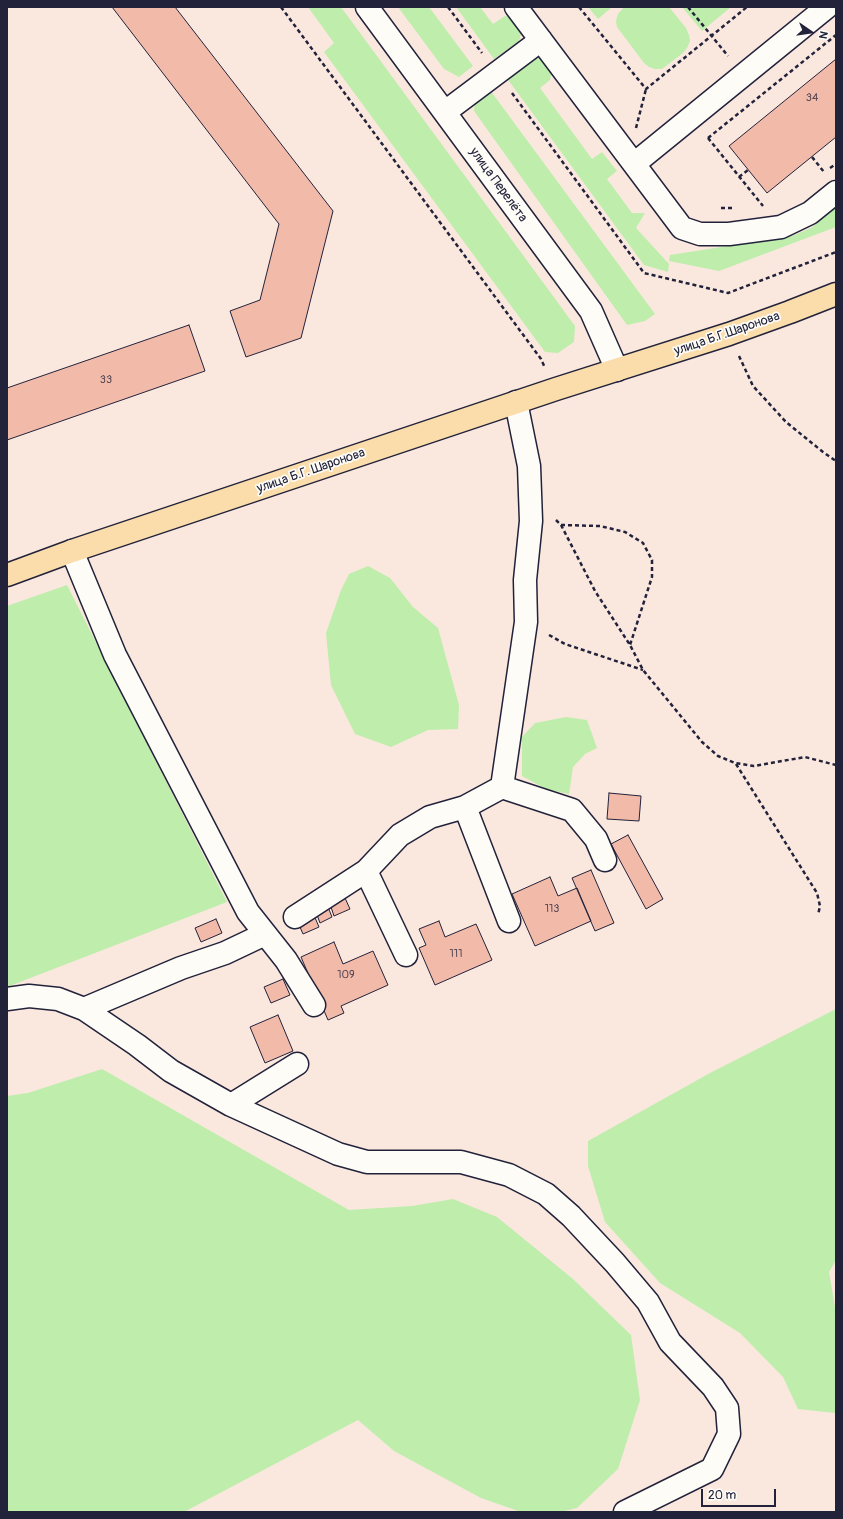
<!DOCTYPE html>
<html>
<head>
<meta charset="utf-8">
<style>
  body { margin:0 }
  #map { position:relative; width:843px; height:1519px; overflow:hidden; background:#fae8df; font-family:Pangolin,sans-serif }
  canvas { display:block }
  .frame { position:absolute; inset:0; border:8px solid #22223b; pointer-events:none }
  .north { position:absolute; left:791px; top:12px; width:40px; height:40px; -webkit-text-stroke:3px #fdfcf7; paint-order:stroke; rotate:103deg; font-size:11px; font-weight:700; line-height:16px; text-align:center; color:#22223b }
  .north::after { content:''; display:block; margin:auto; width:14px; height:18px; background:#22223b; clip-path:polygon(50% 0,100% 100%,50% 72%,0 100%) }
  .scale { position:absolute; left:701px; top:1489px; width:75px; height:18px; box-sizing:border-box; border:2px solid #22223b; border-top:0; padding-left:5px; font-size:12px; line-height:14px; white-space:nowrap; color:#22223b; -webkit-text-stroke:3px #fdfcf7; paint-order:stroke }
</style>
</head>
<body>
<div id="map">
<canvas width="843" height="1519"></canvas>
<div class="frame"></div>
<div class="north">N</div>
<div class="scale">20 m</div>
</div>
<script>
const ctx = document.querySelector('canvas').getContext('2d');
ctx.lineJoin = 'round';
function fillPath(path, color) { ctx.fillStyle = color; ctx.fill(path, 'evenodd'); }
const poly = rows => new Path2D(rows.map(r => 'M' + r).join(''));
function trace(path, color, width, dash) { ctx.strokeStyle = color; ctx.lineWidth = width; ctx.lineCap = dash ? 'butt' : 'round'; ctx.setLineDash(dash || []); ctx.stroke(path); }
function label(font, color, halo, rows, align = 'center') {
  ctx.font = font + ' Pangolin,sans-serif'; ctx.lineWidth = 3.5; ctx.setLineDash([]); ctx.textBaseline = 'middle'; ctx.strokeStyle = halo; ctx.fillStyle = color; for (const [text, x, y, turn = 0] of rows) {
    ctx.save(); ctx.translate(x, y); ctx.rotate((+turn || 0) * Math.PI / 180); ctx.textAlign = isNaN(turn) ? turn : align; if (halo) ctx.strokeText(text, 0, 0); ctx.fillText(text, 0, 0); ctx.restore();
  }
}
fillPath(poly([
  [308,7,341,7,575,326,574,342,558,353,545,352,324,52,334,43],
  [398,7,429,7,473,66,459,77,444,69],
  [456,7,480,7,493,24,505,16,512,17,522,31,519,41,494,59],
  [588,7,612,7,598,19],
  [624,7,669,7,686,28,689,35,690,41,687,48,683,53,662,69,655,69,649,67,644,63,617,27,616,21,618,14],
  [682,7,731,7,702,31],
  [541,58,552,71,550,80,540,88,592,159,602,152,617,171,607,179,632,213,645,213,636,228,669,264,668,272,644,265,506,77,532,59],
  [490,90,655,314,645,321,627,325,474,111,475,101],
  [836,207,836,227,719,271,669,261,670,255,792,236,811,228],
  [368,566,390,578,413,607,438,628,459,705,458,729,428,730,391,747,355,734,331,685,326,633,341,590,349,574],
  [67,585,227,902,7,987,7,606],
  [566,717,587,720,597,748,585,754,573,767,569,794,546,789,522,776,522,737,535,723],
  [836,1009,836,1260,829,1272,836,1313,836,1413,798,1409,783,1377,740,1333,660,1283,605,1222,588,1166,588,1141,710,1073],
  [102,1069,349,1210,412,1206,453,1199,497,1217,573,1279,631,1335,640,1400,618,1469,577,1508,560,1512,521,1512,481,1498,394,1451,358,1420,184,1512,7,1512,7,1096,28,1093]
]), '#beedac');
const building = poly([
  [112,7,175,7,333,211,301,338,246,357,230,311,260,300,279,224,112,7],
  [836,59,836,137,767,193,729,146,836,59],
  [189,325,205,371,7,440,7,388,189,325],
  [609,793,641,796,639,821,607,819,609,793],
  [628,835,663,899,646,909,611,844,628,835],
  [591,870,614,923,595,931,572,878,591,870],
  [550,877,558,896,577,888,591,921,535,946,512,894,550,877],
  [345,898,350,909,334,916,330,904,345,898],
  [328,907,332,917,320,923,316,912,328,907],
  [313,913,319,927,303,934,297,920,313,913],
  [216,919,222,933,201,942,195,928,216,919],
  [439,921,445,937,476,924,492,960,435,985,419,948,426,945,419,929,439,921],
  [334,942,343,964,373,951,388,985,341,1006,344,1013,328,1020,301,957,334,942],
  [283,979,290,995,271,1003,264,987,283,979],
  [278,1015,293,1051,265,1063,250,1027,278,1015]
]);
fillPath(building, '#f2baa8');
trace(building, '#22223b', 1);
const minor = poly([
  [367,7,591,311,617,370],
  [516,7,682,228,700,234,729,234,781,227,810,213,836,192],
  [445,112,541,40],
  [634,164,827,7],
  [72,551,115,655,248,912,286,960,314,1005],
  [502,787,526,622,525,580,531,521,529,466,516,402],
  [465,807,509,921],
  [366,871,406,955],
  [295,917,366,871,400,835,430,817,465,807,502,787,572,810,596,839,605,860],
  [7,999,29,996,58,999,84,1009,137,1045,171,1071,231,1105,338,1154,367,1162,461,1162,509,1175,546,1194,571,1216,615,1263,648,1302,670,1342,713,1387,727,1408,729,1434,712,1469,625,1512],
  [84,1009,181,968,225,953,265,934],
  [231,1105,297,1064]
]);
const major = poly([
  [7,575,72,551,556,389,729,334,790,312,836,294]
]);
trace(minor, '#22223b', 25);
trace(major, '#22223b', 25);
trace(poly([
  [281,7,541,359,545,368],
  [448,7,482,53],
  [579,7,646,89,747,7],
  [688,7,728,56],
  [512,93,644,273,728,293,836,252],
  [636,128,646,89],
  [708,138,836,35],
  [708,138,763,206],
  [812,157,824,172],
  [830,168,836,164],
  [739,177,748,170],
  [721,208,732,208],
  [739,356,753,386,786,422,823,452,836,461],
  [556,520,561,525,595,591,630,645,643,670,702,742,718,756,735,763,754,766,805,757,836,765],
  [561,525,600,526,625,532,643,543,652,560,652,577,630,645],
  [549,635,565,644,643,670],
  [736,764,817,893,820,906,818,915]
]), '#22223b', 2.5, [4, 3]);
trace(minor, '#fdfcf7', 22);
trace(major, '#faddab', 22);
label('11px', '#564856', null, [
  ["34",812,98],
  ["33",106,380],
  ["113",552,909],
  ["111",456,954],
  ["109",346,975]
]);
label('13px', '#22223b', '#fdfcf7', [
  ["улица Перелёта",498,185,54],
  ["улица Б.Г.Шаронова",727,334,-19],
  ["улица Б.Г. Шаронова",311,471,-19]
]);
</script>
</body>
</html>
